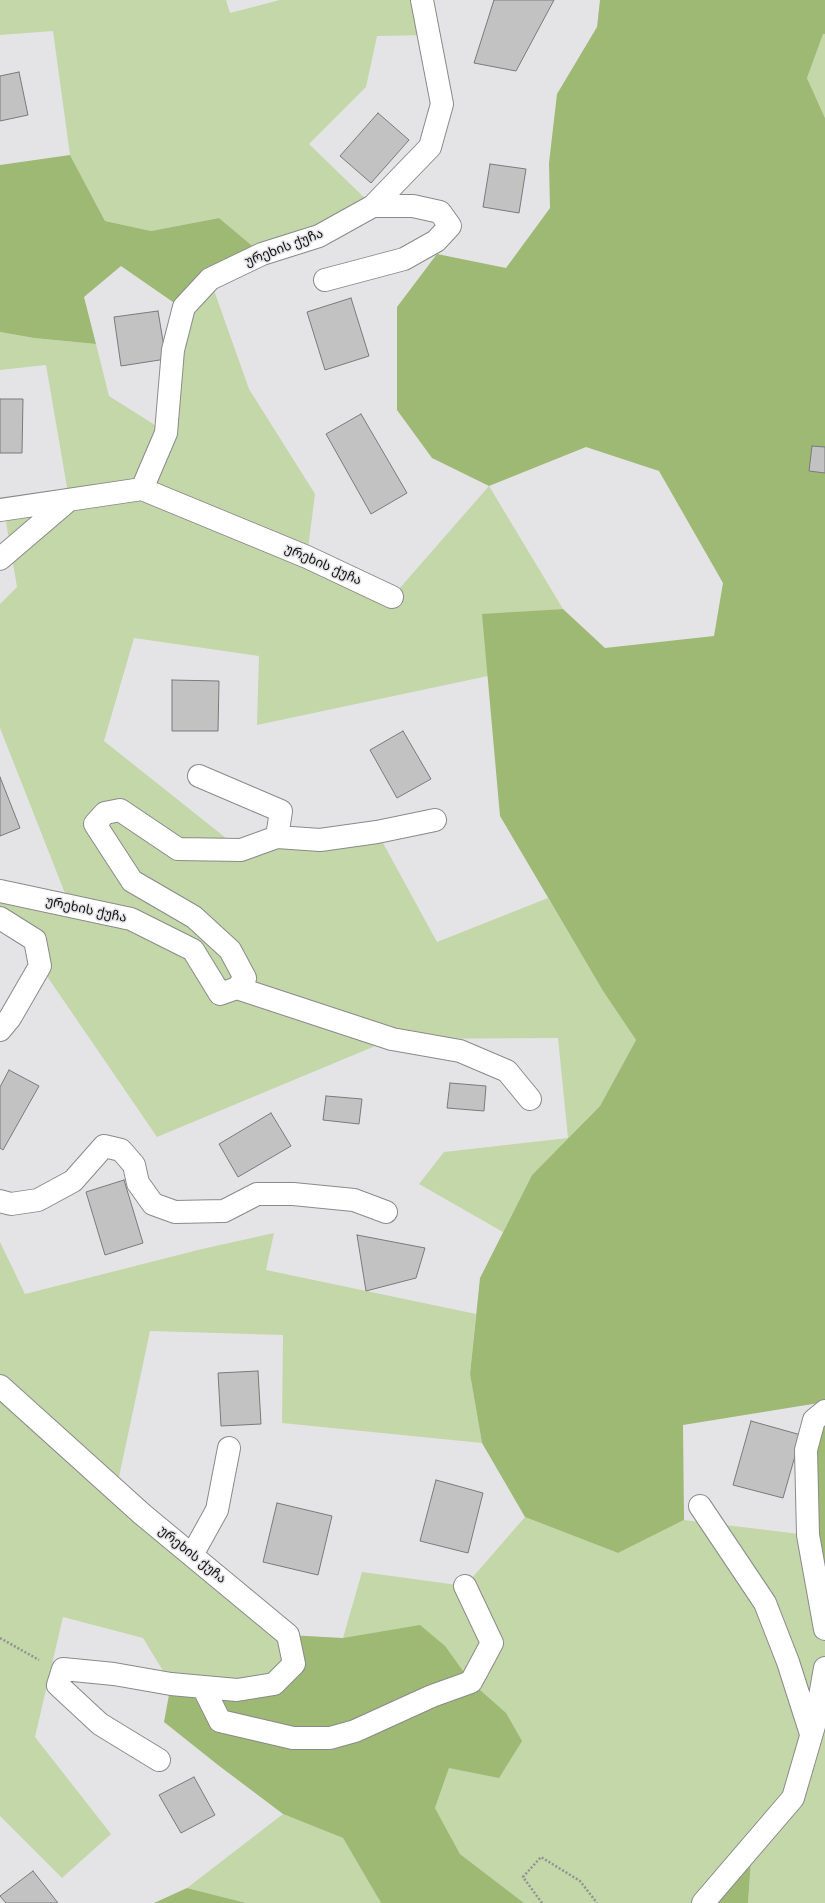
<!DOCTYPE html>
<html>
<head>
<meta charset="utf-8">
<style>
  body { margin:0 }
  canvas { display:block; background:#e4e4e6 }
</style>
</head>
<body>
<canvas width="825" height="1903"></canvas>
<script>
const ctx = document.querySelector('canvas').getContext('2d');
ctx.lineJoin = 'round';
function fillPath(path, color) { ctx.fillStyle = color; ctx.fill(path, 'evenodd'); }
const poly = rows => new Path2D(rows.map(r => 'M' + r).join(''));
function trace(path, color, width, dash) { ctx.strokeStyle = color; ctx.lineWidth = width; ctx.lineCap = dash ? 'butt' : 'round'; ctx.setLineDash(dash || []); ctx.stroke(path); }
function label(font, color, halo, rows, align = 'center') {
  ctx.font = font + ' "Space Grotesk","Noto Sans Georgian",sans-serif'; ctx.lineWidth = 3; ctx.setLineDash([]); ctx.textBaseline = 'middle'; ctx.strokeStyle = halo; ctx.fillStyle = color; for (const [text, x, y, turn = 0] of rows) {
    ctx.save(); ctx.translate(x, y); ctx.rotate((+turn || 0) * Math.PI / 180); ctx.textAlign = isNaN(turn) ? turn : align; if (halo) ctx.strokeText(text, 0, 0); ctx.fillText(text, 0, 0); ctx.restore();
  }
}
fillPath(poly([
  [0,0,226,0,230,13,280,0,422,0,429,35,377,36,366,87,309,144,373,206,262,254,219,218,151,231,105,221,70,155,53,31,0,35],
  [823,33,825,34,825,118,807,78],
  [210,279,249,389,315,494,307,557,392,597,489,486,563,609,483,615,488,676,257,725,259,656,134,638,104,741,241,850,377,832,437,942,548,898,603,991,636,1040,600,1106,532,1175,503,1232,419,1184,444,1152,568,1138,558,1038,392,1039,157,1137,40,966,35,940,0,918,0,891,70,906,0,728,0,604,17,587,4,510,69,499,46,365,0,370,0,332,34,338,96,344,109,396,166,432,173,350],
  [274,1233,266,1270,476,1314,470,1374,482,1443,282,1423,283,1335,150,1331,116,1491,288,1635,294,1664,274,1684,171,1684,143,1638,63,1617,35,1737,111,1834,62,1878,0,1816,0,1242,25,1294,202,1249],
  [525,1517,618,1553,684,1520,808,1535,825,1629,825,1903,748,1903,752,1847,703,1903,524,1903,460,1854,435,1808,449,1768,343,1638,362,1572,465,1586],
  [283,1814,343,1838,381,1903,246,1903,187,1888]
]), '#c3d7a9');
fillPath(poly([
  [600,0,825,0,825,34,823,34,807,78,825,118,825,1402,683,1425,684,1520,618,1553,525,1517,482,1443,470,1374,480,1278,532,1175,600,1106,636,1040,603,991,500,816,482,614,563,609,605,648,714,636,723,583,659,471,586,447,489,486,432,458,397,410,397,307,437,254,506,268,550,208,549,163,557,94,597,27],
  [70,155,105,221,151,231,219,218,262,254,183,309,121,266,84,297,96,344,34,338,0,332,0,165],
  [825,1411,825,1629,808,1535,814,1420],
  [420,1625,445,1646,471,1682,506,1713,522,1741,499,1778,449,1768,435,1808,460,1854,524,1903,381,1903,343,1838,283,1814,218,1765,164,1722,171,1684,237,1690,294,1664,288,1635,343,1638],
  [752,1846,748,1903,703,1903],
  [187,1888,246,1903,154,1903]
]), '#9db974');
const building = poly([
  [494,0,554,0,516,71,474,63,494,0],
  [19,72,28,115,0,121,0,76,19,72],
  [378,113,409,140,371,183,340,156,378,113],
  [490,164,526,169,519,213,483,207,490,164],
  [351,298,369,356,325,370,307,312,351,298],
  [158,311,166,359,121,366,114,317,158,311],
  [0,399,23,399,22,453,0,453,0,399],
  [361,414,407,493,371,514,326,434,361,414],
  [812,446,825,447,825,473,809,471,812,446],
  [172,680,219,681,218,731,172,731,172,680],
  [403,731,431,779,397,798,370,750,403,731],
  [0,777,20,828,0,836,0,777],
  [9,1070,39,1086,3,1150,0,1148,0,1087,9,1070],
  [450,1083,486,1086,484,1111,447,1108,450,1083],
  [326,1096,362,1099,359,1124,323,1120,326,1096],
  [271,1113,291,1146,238,1177,219,1144,271,1113],
  [124,1180,143,1243,105,1255,86,1192,124,1180],
  [357,1235,425,1248,416,1278,366,1291,357,1235],
  [258,1371,261,1424,221,1426,218,1373,258,1371],
  [751,1421,801,1435,783,1498,733,1485,751,1421],
  [436,1480,483,1493,468,1553,420,1541,436,1480],
  [277,1503,332,1516,318,1575,263,1562,277,1503],
  [194,1777,215,1815,181,1833,159,1795,194,1777],
  [33,1871,58,1903,6,1903,0,1896,33,1871]
]);
fillPath(building, '#c2c2c3');
trace(building, '#7a7a7b', 1);
const minor = poly([
  [325,280,404,259,436,241,450,226,440,212,413,206,373,206],
  [142,489,166,433,173,350,184,307,210,279,262,254,319,236,373,206,430,147,442,104,422,0],
  [0,510,142,489,307,557,392,597],
  [0,559,69,500],
  [277,837,320,840,377,832,435,820],
  [0,891,131,919,193,950,220,994,237,988,245,978,230,950,194,917,132,881,95,824,105,813,120,810,178,849,241,850,277,837,281,811,199,776],
  [0,918,35,940,40,966,10,1018,0,1030],
  [237,988,392,1039,460,1051,507,1071,530,1099],
  [0,1201,11,1204,38,1200,73,1181,104,1146,121,1150,134,1165,138,1183,153,1204,175,1212,224,1211,257,1194,293,1194,354,1200,386,1212],
  [0,1386,142,1514,288,1635,294,1664,274,1684,237,1690,171,1684,114,1674,63,1669,58,1685,100,1724,159,1760],
  [825,1411,814,1420,806,1450,808,1535,825,1629],
  [700,1506,765,1603,788,1662,811,1734],
  [192,1555,217,1510,229,1448],
  [203,1687,220,1721,293,1738,330,1738,355,1731,432,1696,471,1682,492,1643,465,1586],
  [703,1903,793,1798,816,1719,825,1668]
]);
trace(minor, '#8a8a8b', 24);
trace(poly([
  [0,1638,39,1660],
  [542,1903,523,1877,541,1857,580,1881,597,1903]
]), '#919192', 2.5, [2, 2]);
trace(minor, '#fff', 22);
label('13px', '#101011', '#e4e4e6', [
  ["ურეხის ქუჩა",284,248,-21],
  ["ურეხის ქუჩა",323,565,24],
  ["ურეხის ქუჩა",86,910,12],
  ["ურეხის ქუჩა",192,1555,39]
]);
</script>
</body>
</html>
